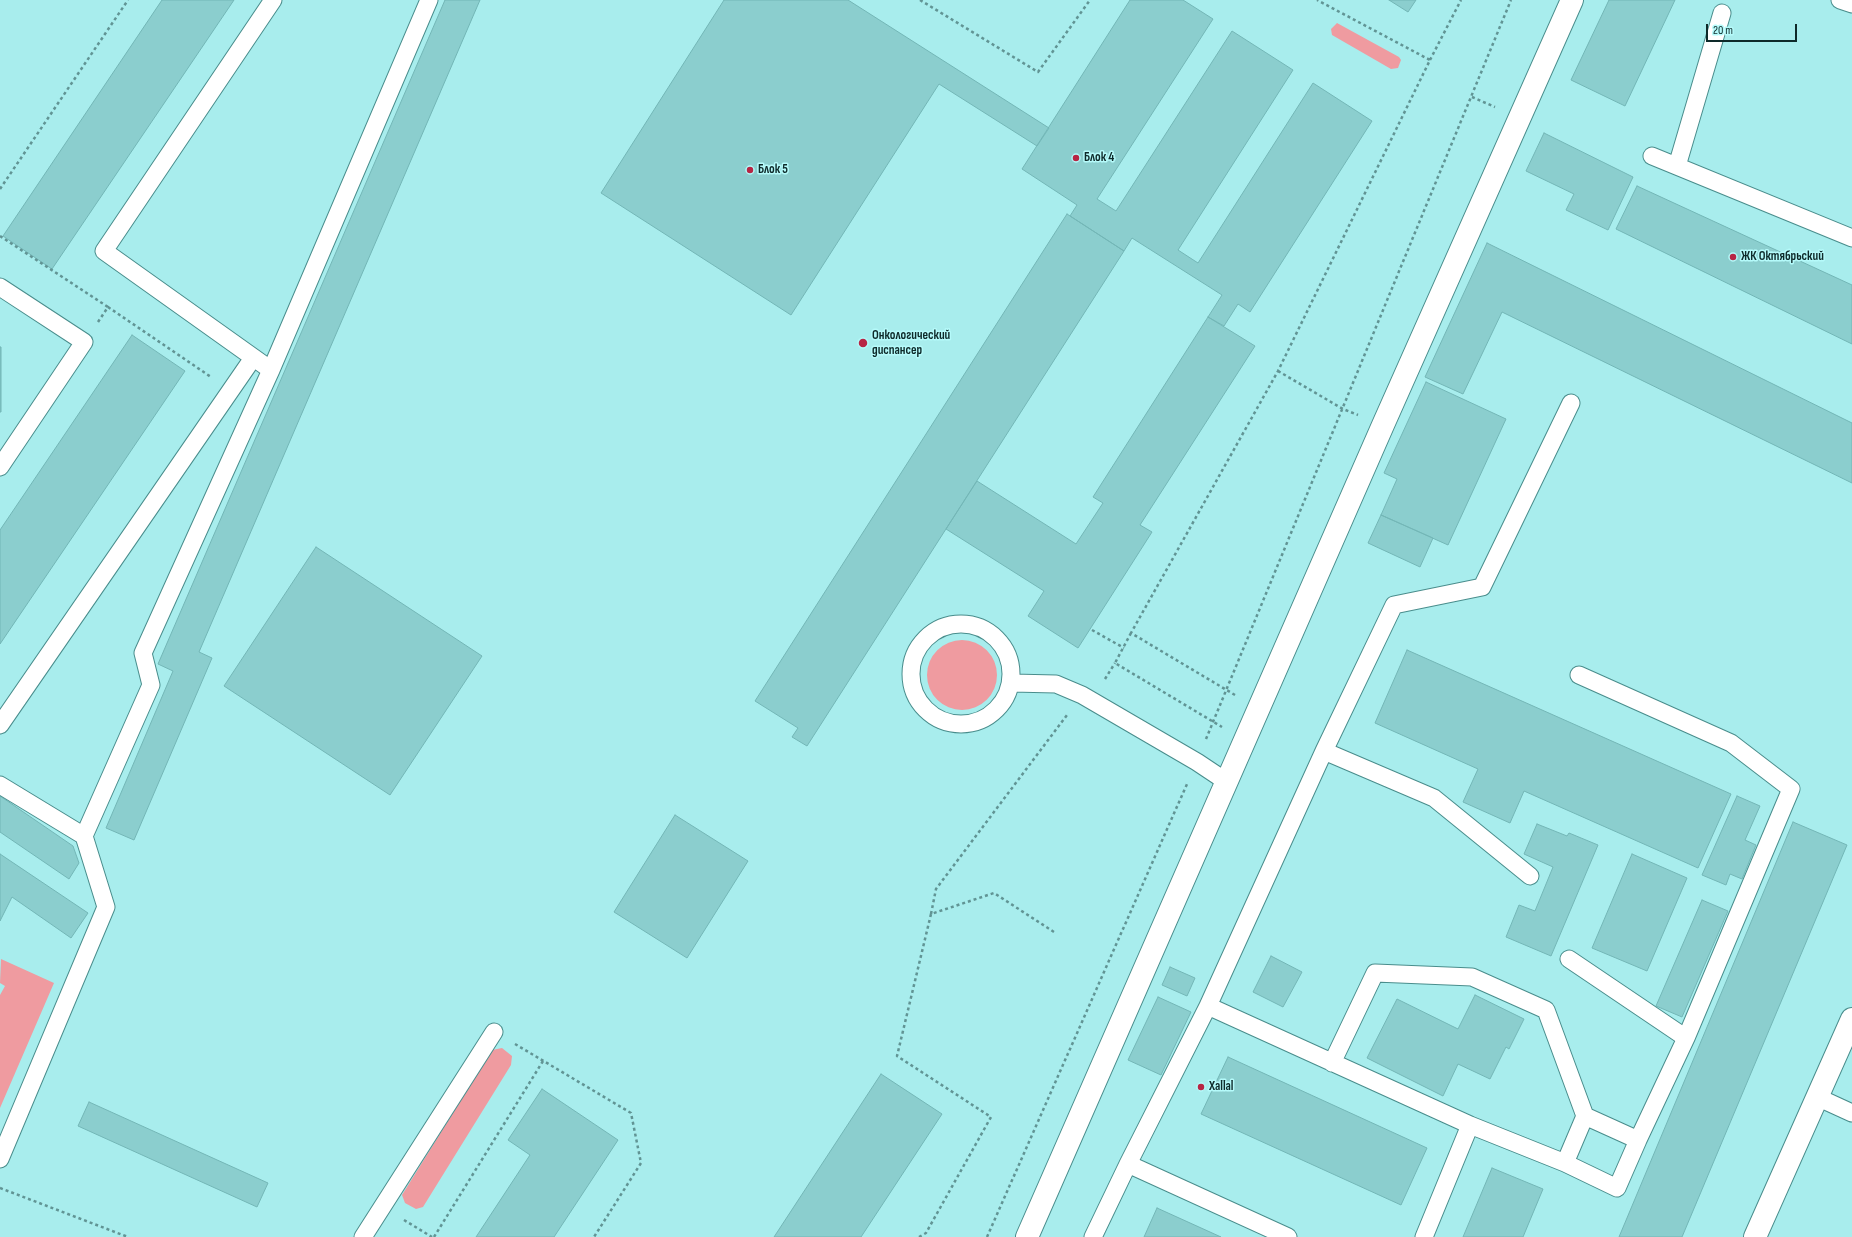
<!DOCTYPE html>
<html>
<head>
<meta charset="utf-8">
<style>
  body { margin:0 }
  #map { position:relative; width:1852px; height:1237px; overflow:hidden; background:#a8eded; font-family:"Sofia Sans Condensed",sans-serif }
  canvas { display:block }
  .scale { position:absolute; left:1706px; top:24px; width:91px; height:18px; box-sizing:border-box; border:2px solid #0e2a2a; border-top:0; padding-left:5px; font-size:12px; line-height:14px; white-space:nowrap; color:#0e2a2a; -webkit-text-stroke:3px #b5fafa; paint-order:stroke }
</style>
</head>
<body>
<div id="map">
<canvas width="1852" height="1237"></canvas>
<div class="scale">20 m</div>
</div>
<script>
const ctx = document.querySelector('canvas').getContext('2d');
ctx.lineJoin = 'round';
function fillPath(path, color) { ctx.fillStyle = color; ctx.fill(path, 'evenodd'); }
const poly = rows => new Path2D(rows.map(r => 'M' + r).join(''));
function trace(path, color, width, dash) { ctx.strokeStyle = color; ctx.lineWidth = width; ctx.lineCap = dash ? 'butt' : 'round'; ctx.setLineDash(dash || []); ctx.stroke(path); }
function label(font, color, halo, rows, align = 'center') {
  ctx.font = font + ' "Sofia Sans Condensed",sans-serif'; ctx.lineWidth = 3; ctx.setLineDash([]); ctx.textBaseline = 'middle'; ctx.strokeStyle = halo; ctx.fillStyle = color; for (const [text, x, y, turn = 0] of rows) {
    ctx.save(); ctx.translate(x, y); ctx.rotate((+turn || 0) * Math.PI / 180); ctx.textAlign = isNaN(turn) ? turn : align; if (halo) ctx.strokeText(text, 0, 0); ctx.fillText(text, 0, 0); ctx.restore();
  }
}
fillPath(poly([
  [1337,23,1399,57,1401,60,1398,68,1391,69,1332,35,1331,29],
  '927 675a35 35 0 1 1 70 0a35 35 0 1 1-70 0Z',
  [1,959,54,983,0,1108,0,995,5,986,0,983],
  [502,1048,512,1056,511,1065,423,1207,416,1209,405,1203,402,1195,492,1050]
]), '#ef9ba0');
const building = poly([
  [162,0,234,0,52,269,3,236,162,0],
  [445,0,480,0,199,652,212,658,134,840,106,828,173,671,158,664,445,0],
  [724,0,848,0,1049,128,1037,146,939,84,791,315,601,193,724,0],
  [1130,0,1183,0,1213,19,1097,199,1116,211,1232,31,1293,70,1178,250,1198,263,1313,83,1372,121,1250,312,1238,304,1224,326,1208,317,1222,295,1132,238,1124,251,1070,216,1077,205,1022,169,1130,0],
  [1389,0,1416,0,1408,12,1389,0],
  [1609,0,1675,0,1625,106,1571,80,1609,0],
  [1544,133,1633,177,1608,230,1566,210,1574,194,1526,171,1544,133],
  [1637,186,1852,285,1852,344,1616,229,1637,186],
  [1067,214,1124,251,807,746,792,737,798,728,755,701,1067,214],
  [1487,243,1852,423,1852,483,1502,312,1463,394,1425,377,1487,243],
  [1208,317,1255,346,1140,525,1152,532,1078,648,1028,616,1044,591,946,529,977,481,1076,544,1103,503,1093,497,1208,317],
  [132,335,185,371,0,644,0,530,132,335],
  [0,347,1,347,1,412,0,412,0,347],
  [1426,382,1506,419,1448,545,1381,515,1397,479,1384,473,1426,382],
  [1381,515,1433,538,1420,567,1368,543,1381,515],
  [316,547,482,656,390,795,224,686,316,547],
  [1407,650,1731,794,1698,868,1524,791,1510,823,1463,802,1478,769,1375,723,1407,650],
  [0,796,73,846,79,863,69,879,0,832,0,796],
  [1737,796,1760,806,1745,840,1756,845,1742,879,1730,874,1726,885,1702,875,1737,796],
  [675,815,748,861,687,958,614,912,675,815],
  [1793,822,1847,845,1682,1237,1619,1237,1793,822],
  [1537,824,1567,836,1569,833,1598,845,1551,956,1506,937,1519,905,1535,911,1553,867,1524,854,1537,824],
  [0,854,88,913,71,938,12,897,0,921,0,854],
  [1632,854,1687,878,1647,971,1592,948,1632,854],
  [1702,900,1728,911,1682,1017,1656,1006,1702,900],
  [1271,956,1302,972,1283,1007,1253,992,1271,956],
  [1170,967,1195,978,1187,996,1162,985,1170,967],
  [1475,995,1524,1019,1509,1049,1506,1047,1490,1079,1458,1064,1443,1096,1367,1058,1397,999,1458,1029,1475,995],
  [1158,997,1191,1012,1161,1075,1128,1060,1158,997],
  [1228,1057,1427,1148,1401,1205,1201,1114,1228,1057],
  [881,1074,942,1114,861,1237,774,1237,881,1074],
  [542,1089,618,1140,554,1237,476,1237,530,1155,508,1140,542,1089],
  [89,1102,268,1183,257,1207,78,1126,89,1102],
  [1492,1168,1543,1189,1523,1237,1463,1237,1492,1168],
  [1157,1208,1221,1237,1144,1237,1157,1208]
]);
fillPath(building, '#8bcece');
trace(building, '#73b6b6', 1);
const lane = poly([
  [1840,0,1852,4],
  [1652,156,1852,238],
  [1677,166,1722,13],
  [0,287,84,342,0,467],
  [271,370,104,251,273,0],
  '911 674a50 50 0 1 1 100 0a50 50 0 1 1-100 0Z',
  [1012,683,1056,684,1082,695,1197,762,1227,782],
  [0,725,253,358],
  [1324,751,1434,798,1530,876],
  [0,785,84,836],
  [1569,959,1686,1038],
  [1208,1006,1470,1125,1424,1237],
  [1332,1063,1375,973,1472,977,1546,1010,1585,1116,1638,1140],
  [1817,1097,1852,1113],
  [1470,1125,1565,1163,1617,1188,1638,1140,1686,1038,1791,789,1731,743,1579,675],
  [0,1159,106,907,84,836,151,685,143,653,271,370,429,0],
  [1565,1163,1585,1116],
  [1128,1164,1288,1237],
  [363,1237,494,1032],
  [1093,1237,1128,1164,1208,1006,1324,751,1394,605,1482,587,1571,403]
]);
const street = poly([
  [1027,1237,1383,425,1572,0],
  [1755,1237,1852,1019]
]);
trace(lane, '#498d8c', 19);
trace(street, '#498d8c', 24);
trace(poly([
  [920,0,1038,72,1090,0],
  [1430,60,1461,0],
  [1472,97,1495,107],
  [0,189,128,0],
  [0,236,108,307],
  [98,322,108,307,211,377],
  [1278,371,1343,409,1358,415],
  [1092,630,1124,648],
  [1131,633,1115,663,1222,727],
  [1105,679,1115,663],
  [1235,695,1131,633,1278,371,1430,60,1317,0],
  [1206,739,1511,0],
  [931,914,936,889,1067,715],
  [515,1044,631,1113,641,1163,594,1237],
  [0,1188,128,1237],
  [404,1220,432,1237],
  [434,1237,543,1061],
  [919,1237,926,1233,991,1117,897,1056,931,914,994,893,1054,932],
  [987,1237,1187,784]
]), '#619494', 2.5, [3, 3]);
trace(lane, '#fff', 17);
trace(street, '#fff', 22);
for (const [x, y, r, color] of [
  [1076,158,4,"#b72544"],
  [750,170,4,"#b72544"],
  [1733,257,4,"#b72544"],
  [863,343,5,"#b72544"],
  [1201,1087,4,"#b72544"]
]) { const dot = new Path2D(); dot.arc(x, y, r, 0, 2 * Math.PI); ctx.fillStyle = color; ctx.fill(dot); trace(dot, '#b5fafa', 1.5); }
label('bold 13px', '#0e2a2a', '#b5fafa', [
  ["Блок 4",1084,158],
  ["Блок 5",758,170],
  ["ЖК Октябрьский",1741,257],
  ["Онкологический",872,336],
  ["диспансер",872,351],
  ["Xallal",1209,1087]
], 'left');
</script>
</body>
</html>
